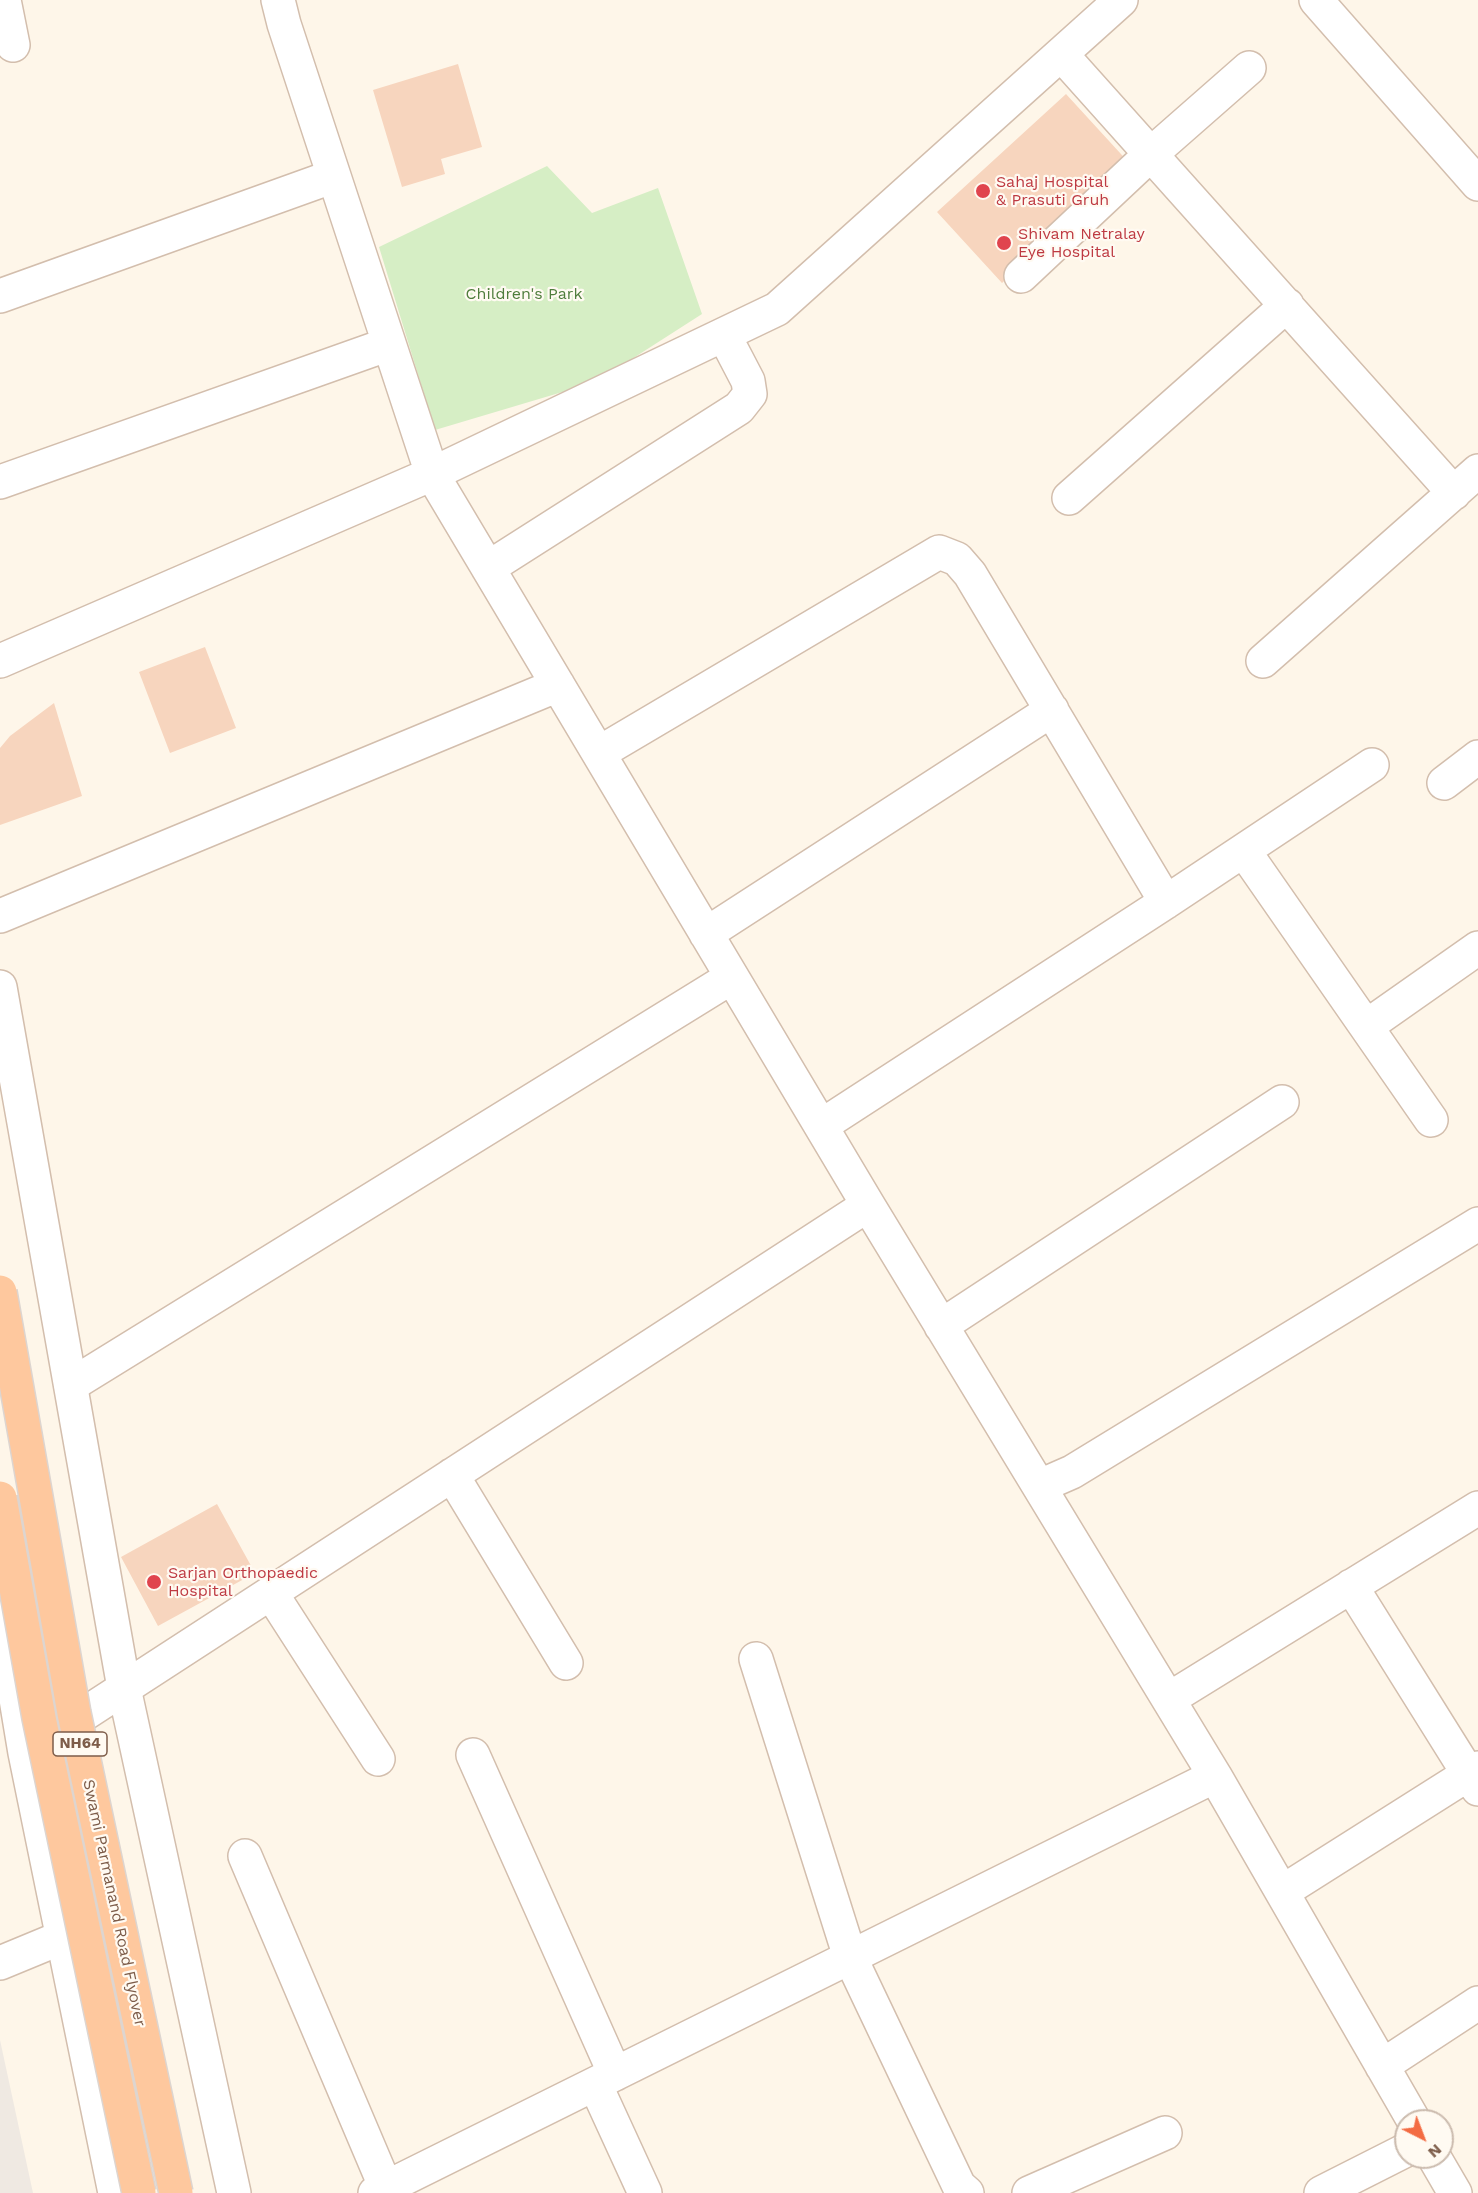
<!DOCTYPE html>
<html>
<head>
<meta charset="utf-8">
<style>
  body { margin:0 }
  #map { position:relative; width:1478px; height:2193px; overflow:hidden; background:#fef6e9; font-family:"Work Sans",sans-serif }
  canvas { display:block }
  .north { position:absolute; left:1394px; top:2109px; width:60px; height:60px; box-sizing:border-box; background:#fffaf2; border:2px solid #cbbbae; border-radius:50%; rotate:138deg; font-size:16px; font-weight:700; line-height:24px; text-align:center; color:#7d5c49 }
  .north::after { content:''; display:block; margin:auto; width:21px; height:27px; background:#f36c44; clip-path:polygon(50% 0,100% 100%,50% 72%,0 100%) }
</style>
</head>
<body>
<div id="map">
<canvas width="1478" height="2193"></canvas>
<div class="north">N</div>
</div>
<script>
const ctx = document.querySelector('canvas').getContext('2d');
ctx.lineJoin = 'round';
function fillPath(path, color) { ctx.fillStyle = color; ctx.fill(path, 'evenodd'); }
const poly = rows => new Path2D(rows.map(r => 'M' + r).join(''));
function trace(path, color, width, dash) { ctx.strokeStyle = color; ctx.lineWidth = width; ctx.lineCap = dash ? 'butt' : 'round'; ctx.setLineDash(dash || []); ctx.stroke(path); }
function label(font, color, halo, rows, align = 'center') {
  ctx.font = font + ' "Work Sans",sans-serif'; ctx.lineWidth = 4.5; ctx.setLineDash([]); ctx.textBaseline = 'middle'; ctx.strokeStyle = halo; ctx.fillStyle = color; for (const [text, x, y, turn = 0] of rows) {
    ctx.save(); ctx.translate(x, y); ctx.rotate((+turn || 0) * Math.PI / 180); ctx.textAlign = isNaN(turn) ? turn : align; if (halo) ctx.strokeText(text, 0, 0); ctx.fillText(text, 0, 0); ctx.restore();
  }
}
fillPath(poly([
  [0,2040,33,2193,0,2193]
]), '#efe9e2');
fillPath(poly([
  [547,166,592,213,658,188,702,314,596,382,435,430,379,247]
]), '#d6eec5');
fillPath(poly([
  [458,64,482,147,441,159,445,174,402,187,373,90],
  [1066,94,1131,165,1002,283,937,212],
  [205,647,236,728,170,753,139,672],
  [54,703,82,796,0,825,0,748,10,736],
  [217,1504,255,1573,158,1626,121,1557]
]), '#f7d5be');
const minor = poly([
  [4,0,13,45],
  [278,0,284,24,432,474,868,1205,1215,1776,1414,2121],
  [1316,0,1478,184],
  [1061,54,1454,493],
  [1021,276,1151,154,1249,68],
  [0,296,334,176],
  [0,482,389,344],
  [1069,498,1287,305],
  [488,568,739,408,750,394,748,381,724,335],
  [0,661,432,474,777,309,1121,0],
  [1263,661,1478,471],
  [599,753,939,552,957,559,970,574,1166,902],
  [1444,783,1478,757],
  [1244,851,1431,1120],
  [0,916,558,685],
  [706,934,1052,710],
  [1367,1026,1478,948],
  [821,1126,1166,902,1372,765],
  [941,1326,1282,1102],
  [71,1385,732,977],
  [452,1475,566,1663],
  [1040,1486,1072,1472,1478,1224],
  [1351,1586,1478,1789],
  [271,1593,378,1759],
  [756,1659,850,1957,959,2186,967,2193],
  [1169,1699,1478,1508],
  [52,1735,868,1205],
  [473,1755,615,2074],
  [245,1856,386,2188],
  [1282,1892,1478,1768],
  [0,1963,63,1937],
  [1382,2066,1478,2003],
  [595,2084,645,2193],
  [1434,2157,1455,2193],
  [375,2193,1215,1776],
  [1029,2193,1165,2133],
  [1321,2193,1406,2150]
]);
const tertiary = poly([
  [0,987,124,1688,234,2193],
  [0,1603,25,1753,115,2193]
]);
trace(minor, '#d3bead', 36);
trace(tertiary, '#d3bead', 36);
trace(minor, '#fff', 33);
trace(tertiary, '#fff', 33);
const trunkBridge = poly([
  [0,1292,74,1713,176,2193],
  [0,1498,39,1718,139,2193]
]);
trace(trunkBridge, '#ddd5d0', 36, []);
trace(trunkBridge, '#fec89e', 33);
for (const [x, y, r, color] of [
  [983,191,8,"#e0444e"],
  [1004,243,8,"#e0444e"],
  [154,1582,8,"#e0444e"]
]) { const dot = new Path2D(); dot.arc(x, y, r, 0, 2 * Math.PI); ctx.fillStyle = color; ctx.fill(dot); trace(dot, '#fffaf2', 2); }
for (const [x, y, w] of [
  [80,1744,54]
]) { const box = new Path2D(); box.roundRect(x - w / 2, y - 12, w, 24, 4.5); ctx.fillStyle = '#fffaf2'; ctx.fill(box); trace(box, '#7d5c49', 1.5); }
label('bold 15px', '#7d5c49', null, [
  ["NH64",80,1744]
]);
label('16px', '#be3a42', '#fffaf2', [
  ["Sahaj Hospital",996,182],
  ["& Prasuti Gruh",996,200],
  ["Shivam Netralay",1018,234],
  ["Eye Hospital",1018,252],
  ["Sarjan Orthopaedic",168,1573],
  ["Hospital",168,1591]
], 'left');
label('16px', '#4f7d3c', '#fffaf2', [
  ["Children's Park",524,294]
]);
label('16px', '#7d5c49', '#fffaf2', [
  ["Swami Parmanand Road Flyover",114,1903,78]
]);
</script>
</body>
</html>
